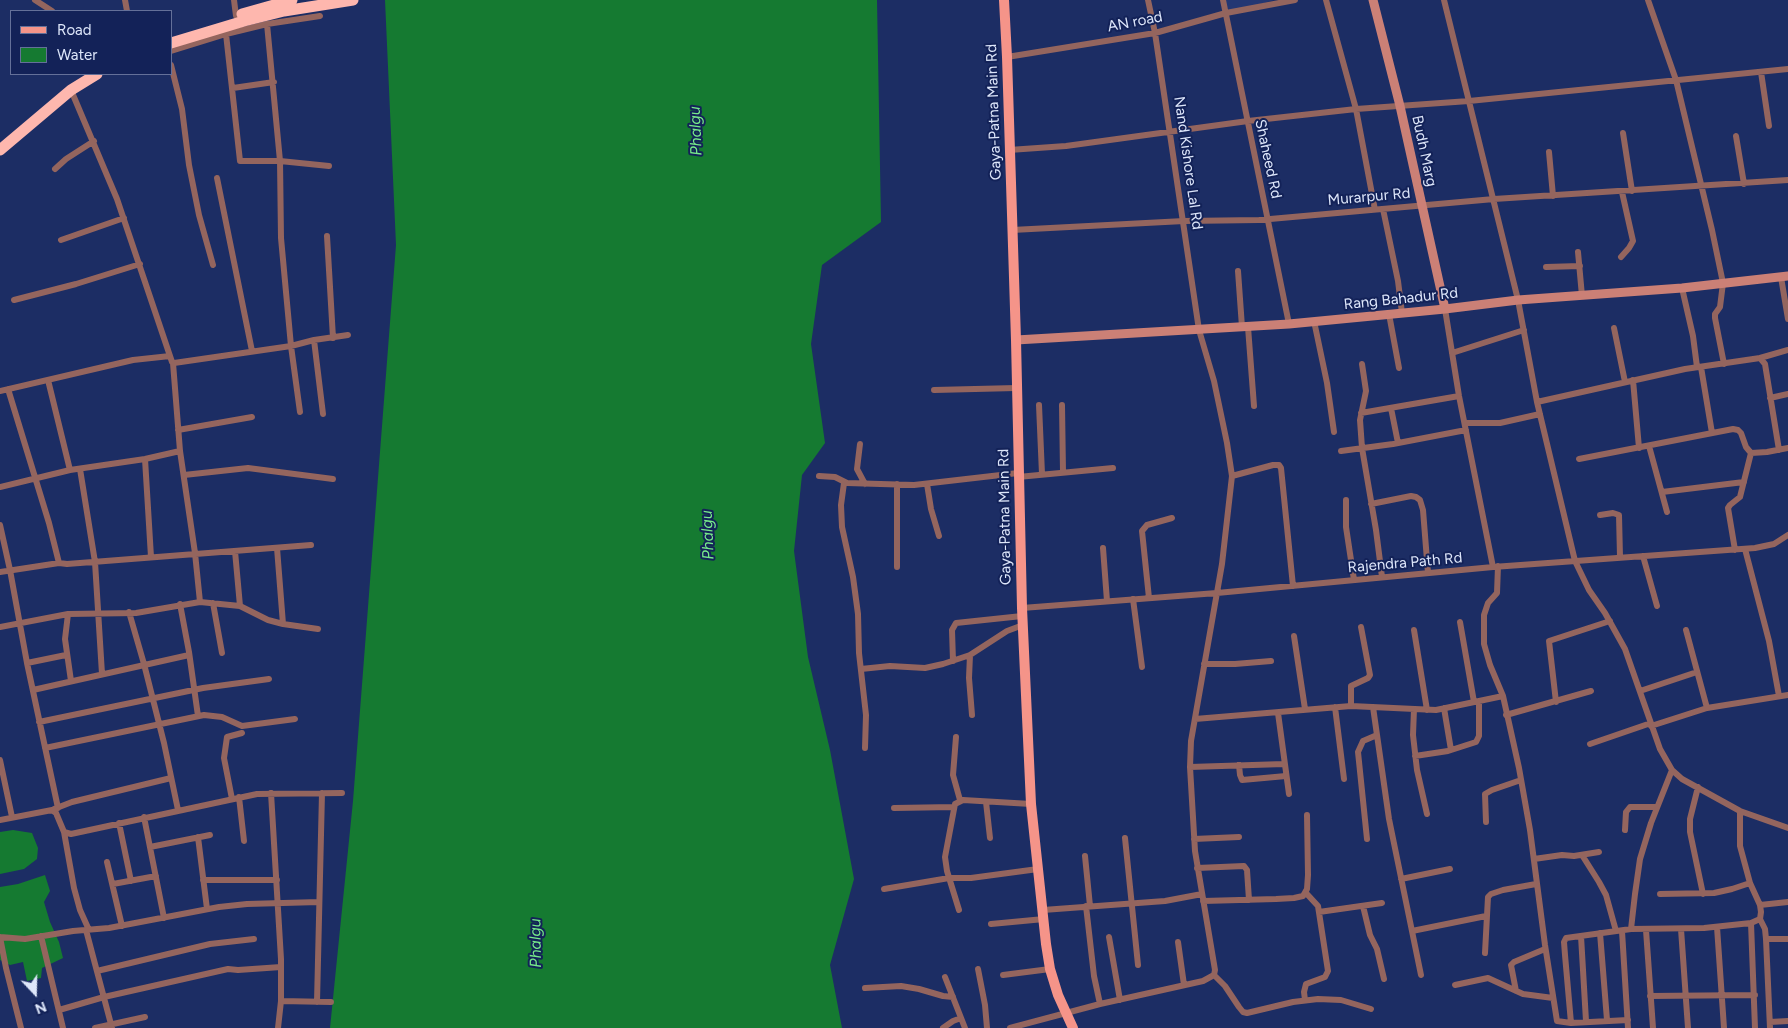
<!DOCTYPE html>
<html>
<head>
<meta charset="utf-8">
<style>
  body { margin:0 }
  #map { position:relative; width:1788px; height:1028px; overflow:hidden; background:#1c2d64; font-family:Figtree,sans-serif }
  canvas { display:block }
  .legend { position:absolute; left:10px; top:10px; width:162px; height:65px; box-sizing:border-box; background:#132258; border:1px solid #647099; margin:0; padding:6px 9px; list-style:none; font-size:15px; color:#dde6fa }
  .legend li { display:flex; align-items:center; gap:10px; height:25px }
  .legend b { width:25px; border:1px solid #647099 }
  .north { position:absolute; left:10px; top:968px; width:50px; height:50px; -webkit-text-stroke:4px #132258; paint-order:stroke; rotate:159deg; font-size:14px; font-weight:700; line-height:20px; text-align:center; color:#dde6fa }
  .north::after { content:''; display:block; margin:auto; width:18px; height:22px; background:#dde6fa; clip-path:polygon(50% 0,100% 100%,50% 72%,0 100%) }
</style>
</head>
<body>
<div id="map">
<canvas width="1788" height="1028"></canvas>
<ul class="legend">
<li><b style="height:6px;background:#f59489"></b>Road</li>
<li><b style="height:14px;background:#157a31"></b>Water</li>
</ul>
<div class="north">N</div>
</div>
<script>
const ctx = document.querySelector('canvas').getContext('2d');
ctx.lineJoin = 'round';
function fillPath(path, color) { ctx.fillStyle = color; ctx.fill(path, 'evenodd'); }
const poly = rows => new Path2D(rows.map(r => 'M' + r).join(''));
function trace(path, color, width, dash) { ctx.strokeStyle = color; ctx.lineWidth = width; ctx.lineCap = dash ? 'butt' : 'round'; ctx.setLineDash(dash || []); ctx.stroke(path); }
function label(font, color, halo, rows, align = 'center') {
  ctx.font = font + ' Figtree,sans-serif'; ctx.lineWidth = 4; ctx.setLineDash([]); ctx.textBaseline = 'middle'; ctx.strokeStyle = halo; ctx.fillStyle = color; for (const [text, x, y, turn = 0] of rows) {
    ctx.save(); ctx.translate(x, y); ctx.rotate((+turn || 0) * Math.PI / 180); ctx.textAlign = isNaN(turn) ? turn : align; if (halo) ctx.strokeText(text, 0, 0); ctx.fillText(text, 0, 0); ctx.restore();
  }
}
fillPath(poly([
  [1223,0,1274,0,1230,13]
]), '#243773');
fillPath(poly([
  [385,0,877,0,881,222,822,265,811,344,825,443,802,475,794,551,808,657,830,750,854,879,830,965,842,1028,330,1028,353,801,396,245],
  [13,830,32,833,38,848,37,859,24,869,0,874,0,832],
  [45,875,50,891,44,902,50,922,59,942,63,958,42,968,41,978,27,981,23,962,10,965,0,960,0,887,18,884]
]), '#157a31');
trace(poly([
  [35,0,52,11],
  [125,0,127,11],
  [234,0,236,16],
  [1223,0,1289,324],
  [1326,0,1356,109,1375,210],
  [1444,0,1518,300,1537,402,1575,561,1589,590,1605,613,1625,649,1660,749,1672,770,1682,779,1740,811,1788,828],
  [1648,0,1676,80,1712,230,1723,283,1720,307,1715,314,1715,318,1724,364],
  [267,24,280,161,281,238,291,346,300,412],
  [226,34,240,161,280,161,329,166],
  [171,51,226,34,267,24,320,16],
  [1007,57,1155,33,1226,13,1295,0],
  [171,65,182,109,189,165,199,215,213,265],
  [1761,72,1769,126],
  [233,88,274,82],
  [71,90,117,199,170,356],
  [1623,133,1632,191],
  [1736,136,1744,184],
  [1009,150,1066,146,1248,121,1356,109,1469,101,1788,69],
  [1549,152,1553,196],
  [55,169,66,159,94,141],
  [217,178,252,351],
  [1383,209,1398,281,1402,313],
  [1012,230,1184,221,1259,220,1494,199,1788,180],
  [327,236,333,338],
  [61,240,124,218],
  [1578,252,1582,296],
  [1621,257,1629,248,1633,241,1622,192],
  [1546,267,1580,266],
  [1238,271,1242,327],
  [1781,277,1788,319],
  [1682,288,1693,336,1697,367],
  [14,300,76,284,140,264],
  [1445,309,1459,396,1493,567],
  [1389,314,1399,368],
  [1314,321,1327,383,1334,432],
  [1248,327,1254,406],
  [1614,328,1625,382],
  [314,340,323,414],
  [1452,353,1524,330],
  [1760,358,1788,350],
  [173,363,180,451,195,553,200,602,240,606,268,620,283,624,318,629],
  [1362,364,1366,391,1360,420,1362,448,1376,530,1382,577],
  [1701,367,1712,433],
  [48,380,70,470],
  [1633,380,1639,448],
  [8,389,49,523,59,563],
  [934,390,1016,388],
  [0,391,133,360,170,356,172,362,174,363,291,346,314,340,348,335],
  [1770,398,1788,394],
  [1537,402,1685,369,1760,358,1765,364,1779,450],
  [1039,405,1042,474],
  [1062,405,1063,472],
  [1391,408,1398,443],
  [1361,413,1459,396],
  [1465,423,1500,423,1540,414],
  [178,430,252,417],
  [860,444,857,469,865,484],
  [1649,446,1667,512],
  [1341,451,1393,444,1466,430],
  [145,459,151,557],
  [1579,459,1733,429,1738,430,1741,433,1746,447,1751,453,1767,452,1788,448],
  [80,469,95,562,102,674],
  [184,475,248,468,333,479],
  [819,476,835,477,847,483,914,485,1018,473],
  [1232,476,1273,465,1279,465,1281,468,1293,586],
  [1018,477,1113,468],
  [844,483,841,505,842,527,853,577,858,614,859,653,866,715,865,748],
  [897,484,897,567],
  [927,484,931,509,939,536],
  [0,487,70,470,145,459,180,451],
  [1662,492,1744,482],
  [1346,500,1346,527,1354,580],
  [1371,504,1411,496,1416,497,1420,500,1423,510,1428,573],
  [1600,515,1613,513,1619,515,1620,557],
  [0,525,10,570,27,663,58,808],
  [277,548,283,624],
  [1103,548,1107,601],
  [1745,549,1769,641,1779,696],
  [1735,550,1728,508,1730,505,1740,497,1751,453],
  [235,551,240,606],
  [1643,556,1657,606],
  [1498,566,1497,593,1488,603,1484,615,1484,644,1490,665,1503,696,1519,768,1530,830,1545,945,1557,1021,1571,1023,1628,1020],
  [0,572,59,563,67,564,311,545],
  [1149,598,1142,531,1147,525,1172,518],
  [1133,599,1142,667],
  [213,603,222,653],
  [180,604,189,652,198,716],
  [1022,608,1217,593,1493,567,1755,548,1774,544,1788,535],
  [129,612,144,664,164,743,178,810],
  [68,614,65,639,71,681],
  [1460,622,1474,702],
  [0,627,68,614,136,613,200,602],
  [1414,630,1427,710],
  [1686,630,1707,708],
  [1294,636,1305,709],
  [970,655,969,678,972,715],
  [953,661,952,630,956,623,1022,616],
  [27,663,66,655],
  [1204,664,1235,664,1271,661],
  [861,669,890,666,925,668,943,664,970,655,1007,631,1023,625],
  [33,690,189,655],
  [1640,691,1697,672],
  [1556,702,1549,641,1610,621],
  [1351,706,1351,686,1368,678,1370,675,1361,627],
  [1335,707,1344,779],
  [1373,707,1389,819,1421,975],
  [1444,708,1451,750],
  [1414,709,1413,735,1417,770,1427,814],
  [1278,713,1289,794],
  [1506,715,1591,691],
  [1195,719,1351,706,1436,710,1503,696],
  [39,722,203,688,269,679],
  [1651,726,1707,708,1788,695],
  [956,737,953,775,960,800],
  [1590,744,1651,723],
  [45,748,204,715,222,717,242,726,295,719],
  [1415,756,1448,751,1476,742,1479,736,1479,701],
  [0,760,12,817],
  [1239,765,1240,775,1242,780,1286,776],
  [1190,767,1284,764],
  [1698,787,1690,819,1690,832,1703,894],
  [271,793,281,959,281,1001,278,1028],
  [239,797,244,841],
  [232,799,224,758,227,737,242,733],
  [986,802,990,838],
  [894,808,954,807],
  [54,809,72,802,171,778],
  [144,817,164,918],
  [0,820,52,810,56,813,64,832,71,834,257,794,342,793],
  [1486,822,1485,794,1492,790,1521,780],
  [119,823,131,881],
  [1625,830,1626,812,1630,807,1657,807],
  [64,832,74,888,80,910,89,930],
  [198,837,207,909],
  [1125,838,1138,965],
  [1194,839,1239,837],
  [1367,839,1358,752,1363,741,1377,735],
  [150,847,210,835],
  [1582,855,1599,882,1606,895,1616,931],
  [1085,856,1090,906],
  [1534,859,1562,855,1574,856,1599,852],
  [107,862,122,926],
  [1197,868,1244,866,1247,870,1249,900],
  [1401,879,1450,869],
  [203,880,277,880],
  [113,884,156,876],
  [884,889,949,878,971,878,1038,869],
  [1660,894,1714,893,1732,889,1750,883],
  [1203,901,1276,899,1294,898,1303,896,1307,889,1308,875,1307,815],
  [1760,905,1788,902],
  [1086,906,1094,976,1100,1004],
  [1363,906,1370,935,1377,949,1384,979],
  [959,910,947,871,945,857,955,804,963,800,1031,804],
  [1043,910,1165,901,1202,894],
  [1319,912,1382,903],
  [1760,919,1765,929,1766,939,1770,1028],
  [1751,923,1755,1028],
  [991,924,1044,919],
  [1717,927,1724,1028],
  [1631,929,1635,894,1640,859,1651,823,1672,770],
  [1681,929,1688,1028],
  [86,930,112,1028],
  [1646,930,1653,1028],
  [1412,931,1486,916],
  [1622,931,1628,1028],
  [1600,933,1607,1020],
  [41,936,63,1028],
  [1581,936,1586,1021],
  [0,937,25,939,73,931,109,928,219,907,247,904,319,902],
  [0,937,6,968,21,1028],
  [1109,937,1120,1000],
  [1766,939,1788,939],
  [1178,942,1184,985],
  [1485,953,1488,897,1491,894,1503,890,1536,884],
  [978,969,985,1005,987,1028],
  [97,971,210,944,254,939],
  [1003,975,1050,969],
  [1214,975,1225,986,1239,1007,1243,1012,1247,1013,1293,1002,1318,999,1341,1000,1371,1009],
  [945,977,965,1028],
  [1455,985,1488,978,1523,994,1553,998],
  [865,988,901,986,919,989,943,996,953,997],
  [1516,991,1511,965,1514,962,1545,949],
  [1650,996,1755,995],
  [1305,1000,1304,992,1306,984,1325,977,1328,971,1318,906,1306,893],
  [281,1001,331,1002],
  [317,1002,322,793],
  [59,1010,104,997,228,969,238,970,281,967],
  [1770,1022,1788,1021],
  [1571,1023,1565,955,1564,942,1566,938,1631,929,1704,928,1751,923,1760,919,1761,912,1760,905,1750,883,1740,846,1740,811],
  [95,1028,145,1017],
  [943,1028,953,1021,961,1018],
  [1010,1028,1100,1004,1203,981,1214,975,1215,970,1195,851,1190,767,1191,741,1222,564,1232,476,1227,443,1214,381,1199,330,1155,33,1148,0]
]), '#94655e', 6);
trace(poly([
  [1373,0,1400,106,1445,309],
  [1016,340,1289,324,1445,309,1518,300,1682,288,1788,276]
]), '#cb8076', 9);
trace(poly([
  [1004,0,1007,57,1016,340,1022,608,1031,804,1046,944,1050,969,1058,995,1073,1028]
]), '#f59489', 10);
trace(poly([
  [242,14,292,0],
  [171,43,244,21,284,11,353,0],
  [0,150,71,90,97,74]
]), '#feb7ae', 11);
label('15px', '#dde6fa', '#132258', [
  ["AN road",1135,22,-11],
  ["Gaya-Patna Main Rd",994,112,-92],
  ["Budh Marg",1424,151,78],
  ["Shaheed Rd",1268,159,78],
  ["Nand Kishore Lal Rd",1188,163,82],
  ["Murarpur Rd",1369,197,-5],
  ["Rang Bahadur Rd",1401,299,-6],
  ["Gaya-Patna Main Rd",1005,517,-91],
  ["Rajendra Path Rd",1405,563,-5]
]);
label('italic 16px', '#77ea8a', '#132258', [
  ["Phalgu",696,131,-92],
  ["Phalgu",708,535,-92],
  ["Phalgu",536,943,-91]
]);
</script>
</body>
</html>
